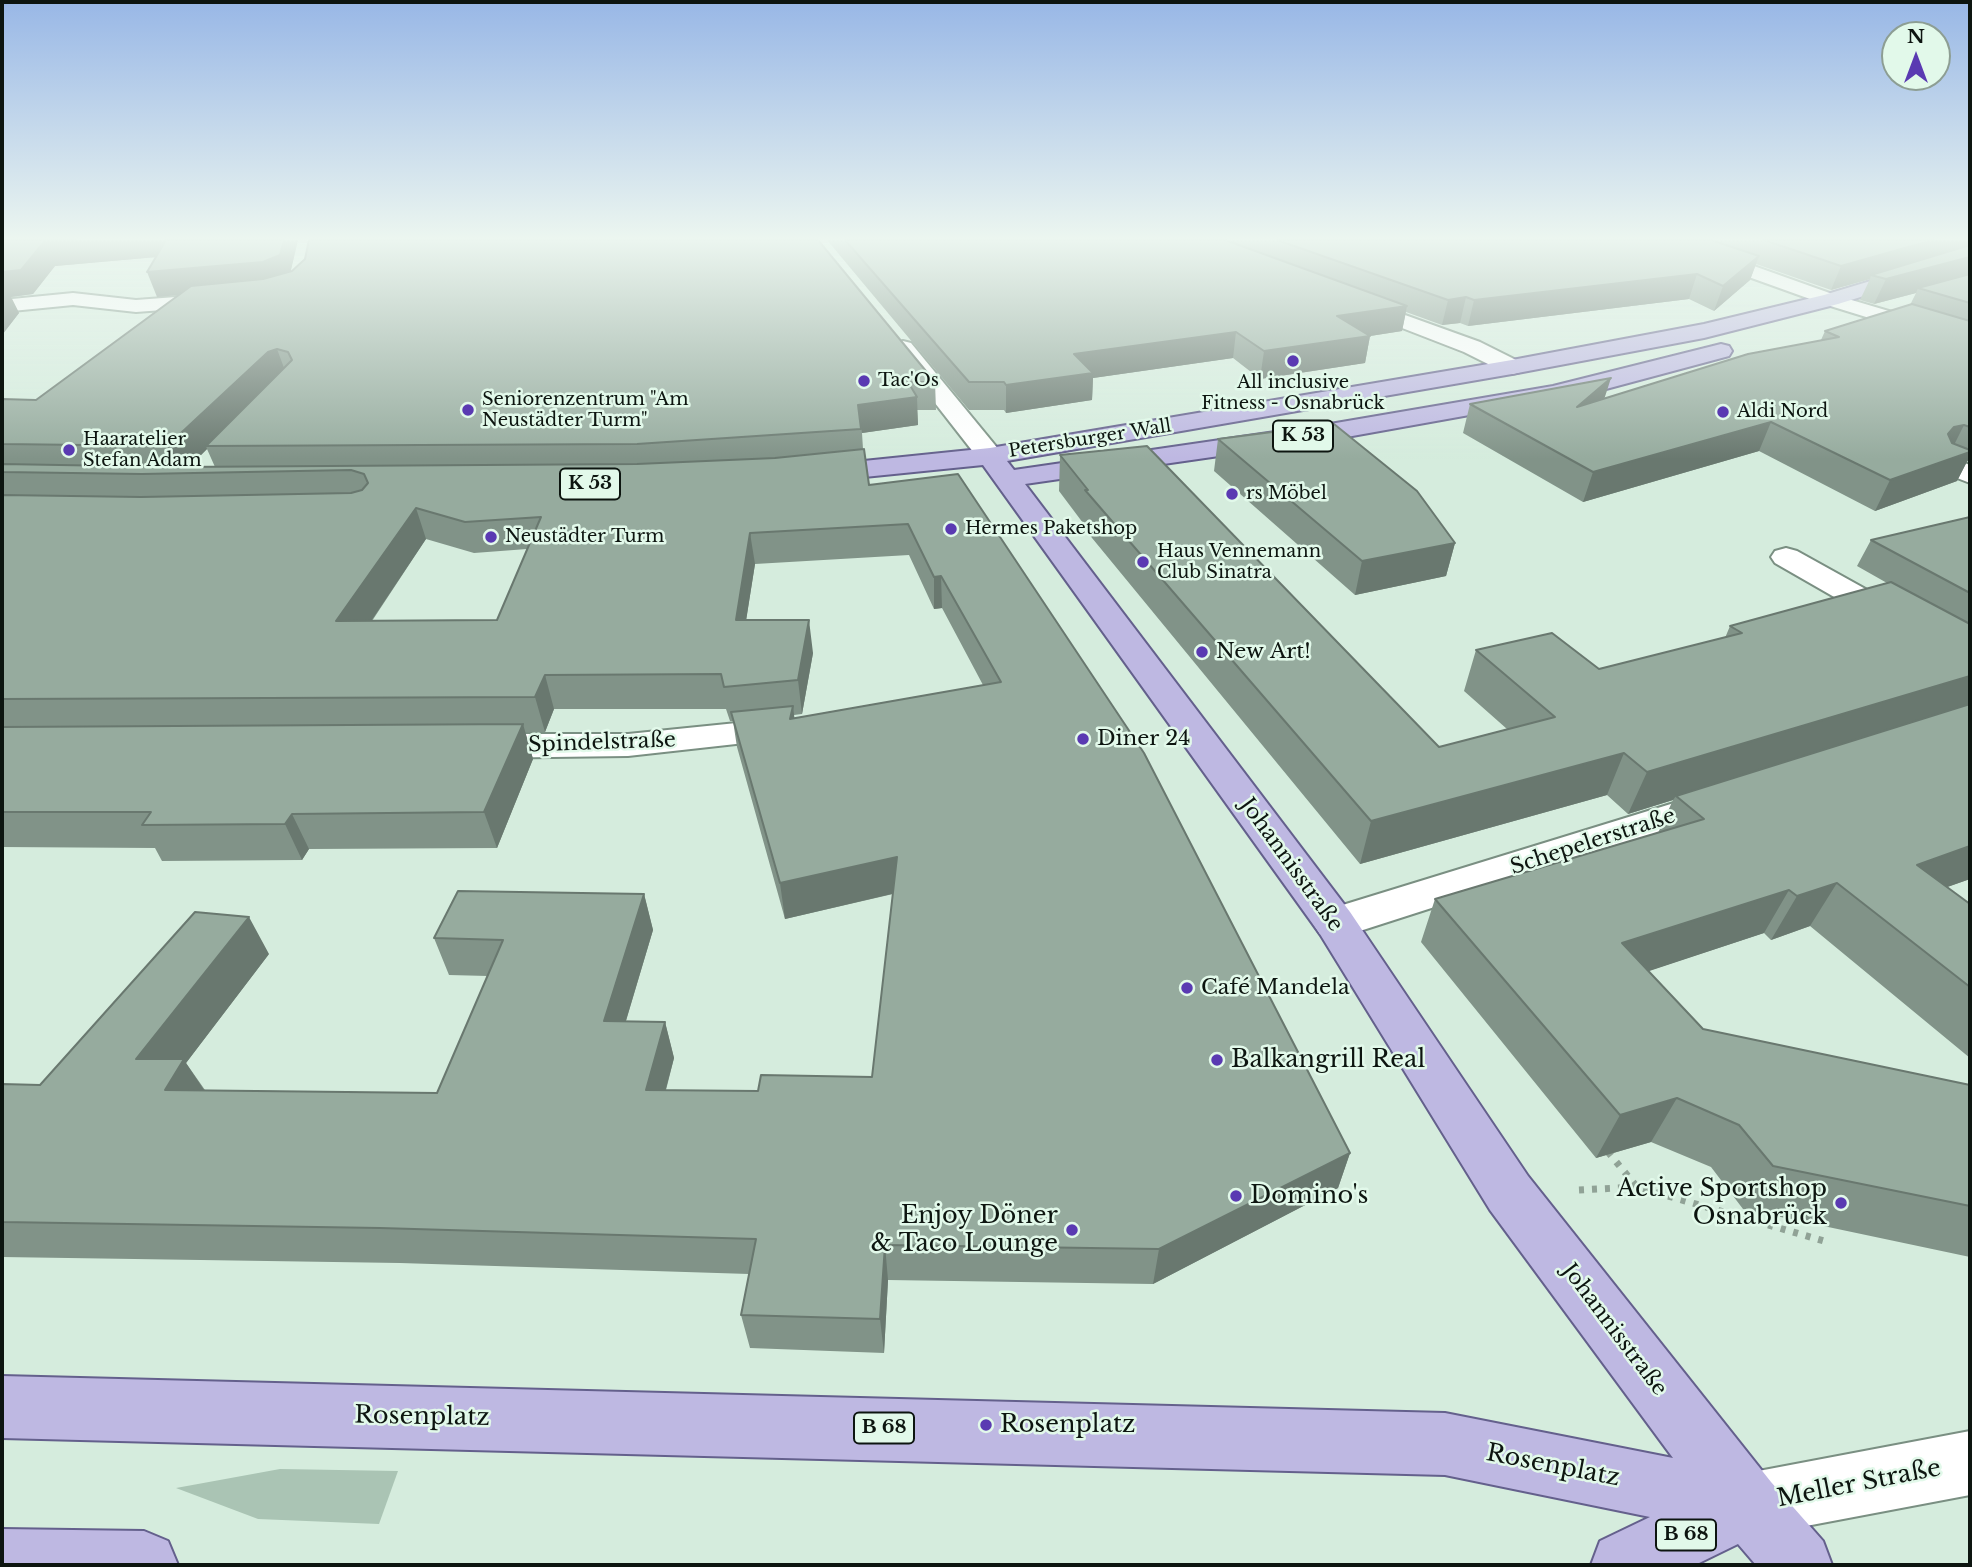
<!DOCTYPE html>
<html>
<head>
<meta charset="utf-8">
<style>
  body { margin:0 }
  #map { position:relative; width:1972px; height:1567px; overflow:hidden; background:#d5ecdd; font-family:"Libre Baskerville",serif }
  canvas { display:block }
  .frame { position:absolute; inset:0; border:4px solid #0d1510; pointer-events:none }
  .north { position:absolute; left:1881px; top:21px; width:70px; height:70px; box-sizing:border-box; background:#e2f9ea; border:2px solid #8d9e93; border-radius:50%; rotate:0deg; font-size:19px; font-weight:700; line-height:28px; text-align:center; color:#0d1510 }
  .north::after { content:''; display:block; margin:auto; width:24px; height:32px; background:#5a3ab2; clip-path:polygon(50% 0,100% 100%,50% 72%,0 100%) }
</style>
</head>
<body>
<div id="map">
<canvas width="1972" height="1567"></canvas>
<div class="frame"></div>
<div class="north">N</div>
</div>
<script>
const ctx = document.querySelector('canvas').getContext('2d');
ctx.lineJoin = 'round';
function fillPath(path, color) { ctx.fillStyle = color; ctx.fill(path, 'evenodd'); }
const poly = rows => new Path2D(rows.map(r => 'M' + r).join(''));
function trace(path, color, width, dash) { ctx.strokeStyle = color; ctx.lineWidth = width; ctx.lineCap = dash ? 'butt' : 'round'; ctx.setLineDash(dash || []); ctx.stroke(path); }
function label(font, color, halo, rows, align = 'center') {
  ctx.font = font + ' "Libre Baskerville",serif'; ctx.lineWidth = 5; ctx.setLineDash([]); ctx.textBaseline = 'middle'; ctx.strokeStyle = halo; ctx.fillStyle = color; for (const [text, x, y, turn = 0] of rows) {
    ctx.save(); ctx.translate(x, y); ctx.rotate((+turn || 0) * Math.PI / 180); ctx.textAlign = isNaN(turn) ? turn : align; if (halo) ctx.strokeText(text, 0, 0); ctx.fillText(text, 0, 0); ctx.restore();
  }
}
fillPath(poly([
  [280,1469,398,1471,379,1524,258,1519,176,1488]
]), '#aac4b4');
const minor = poly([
  [1655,240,1681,240,1838,296,1970,335,1970,349,1824,304,1657,244,1655,240],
  [73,293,136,300,216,294,223,296,226,300,223,304,216,306,136,312,73,305,2,312,2,300,73,293],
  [1355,297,1480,342,1520,362,1524,367,1520,372,1512,374,1504,372,1464,352,1348,307,1345,303,1348,299,1355,297],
  [903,341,911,343,999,450,1003,456,999,462,990,464,981,462,892,348,895,343,903,341],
  [1948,457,1970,465,1970,483,1939,471,1935,465,1939,459,1948,457],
  [1786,548,1797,551,1970,647,1970,671,1958,668,1775,563,1771,557,1775,551,1786,548],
  [786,718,799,721,804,729,799,737,628,756,476,758,463,754,457,746,463,738,476,734,628,734,786,718],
  [1713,791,1727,795,1733,804,1727,813,1335,939,1320,934,1313,923,1320,912,1713,791],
  [1970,1431,1970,1495,1748,1537,1725,1528,1716,1505,1725,1482,1748,1473,1970,1431]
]);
const major = poly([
  [1970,251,1970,263,1838,304,1704,338,1512,374,1007,461,1014,470,1330,424,1553,386,1721,344,1729,346,1732,351,1729,356,1606,389,1553,400,1330,440,1025,484,1350,912,1528,1176,1771,1482,1823,1541,1832,1565,1756,1565,1738,1544,1695,1565,1591,1565,1600,1541,1650,1517,1445,1475,2,1438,2,1376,1445,1413,1673,1458,1490,1210,1320,934,983,465,815,482,805,480,801,474,805,468,815,466,990,448,1512,360,1704,324,1824,295,1970,251],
  [2,1529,144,1531,168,1541,178,1565,2,1565,2,1529]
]);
trace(minor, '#7a8f82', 4);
trace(major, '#64608c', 4);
trace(poly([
  [1608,1152,1637,1187,1824,1241],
  [1579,1190,1636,1187]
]), '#90a296', 7, [5, 8]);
fillPath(minor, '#fff');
fillPath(major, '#beb8e2');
fillPath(poly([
  [2,240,298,240,290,272,935,382,936,410,917,410,918,425,862,433,863,449,869,485,958,474,1350,1153,1338,1188,1153,1284,888,1280,884,1353,750,1348,741,1315,749,1274,400,1263,2,1257,2,1084,40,1085,269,954,186,1063,205,1090,437,1093,488,976,449,975,434,938,644,894,653,930,626,1021,665,1022,674,1058,666,1090,758,1091,872,1077,893,894,785,919,737,747,733,721,730,721,726,709,554,709,545,732,525,732,533,759,497,848,309,849,302,860,162,861,155,848,2,847,2,399,36,400,179,295,157,297,156,257,55,266,33,294,11,297,19,313,2,335],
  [207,449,215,467,189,467],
  [426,539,474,553,527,549,497,620,372,621],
  [909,555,934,609,942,608,983,685,794,718,794,715,802,714,813,653,746,620,755,564],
  [827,240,1970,240,1970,462,1967,461,1957,481,1875,511,1759,451,1583,502,1463,433,1470,404,1605,398,1821,340,1825,331,1910,305,1916,293,1874,304,1860,300,1870,279,1831,290,1756,264,1750,280,1714,311,1689,299,1468,326,1460,323,1442,325,1406,312,1402,331,1370,336,1365,363,1260,379,1233,358,1093,378,1092,400,1006,413,1004,410,969,410],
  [1218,439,1455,543,1446,576,1355,595,1214,471],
  [1060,455,1439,747,1507,729,1464,691,1476,650,1599,669,1725,638,1730,626,1887,583,1857,566,1871,540,1970,517,1970,879,1947,887,1970,904,1970,1058,1810,926,1771,940,1764,933,1648,971,1703,1029,1970,1085,1970,1257,1743,1209,1711,1167,1651,1142,1596,1158,1421,942,1435,899,1658,833,1673,800,1628,814,1607,795,1360,864,1083,527,1083,523,1059,491]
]), '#819388');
fillPath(poly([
  [76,240,174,240,180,255,55,266,33,294,11,297,19,313,2,335,2,272,44,242],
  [284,240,298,240,289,279,271,286,157,297,147,272],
  [1933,240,1970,240,1970,249,1871,275,1870,279,1831,290,1841,266],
  [1759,256,1750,280,1714,311,1723,286],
  [1970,257,1970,278,1918,288,1916,293,1874,304,1886,279],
  [1697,274,1689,299,1468,326,1474,300],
  [1466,297,1460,323,1442,325,1448,300],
  [1407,306,1402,331,1370,336,1365,363,1260,379,1264,351,1337,316],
  [1236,332,1233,358,1093,378,1092,400,1006,413,1006,385,1074,354],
  [277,349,287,376,206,446,207,449,183,473,179,473,167,446,268,352],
  [1611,378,1602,406,1577,407],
  [917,397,918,425,862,433,858,405],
  [1771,422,1759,451,1583,502,1593,472],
  [1964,425,1949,455,1948,434,1954,427],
  [1970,452,1970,456,1957,481,1875,511,1890,480],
  [416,508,426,539,349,654,336,621],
  [750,533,755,564,741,653,736,620],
  [1455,543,1446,576,1355,595,1362,561],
  [941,576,942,608,934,609,934,577],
  [809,620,813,653,802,714,798,680],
  [545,675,554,709,545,732,535,697],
  [1970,676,1970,709,1676,796,1673,800,1628,814,1647,772],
  [793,706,797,740,790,719],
  [523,724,533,759,497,848,484,812],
  [1624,753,1607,795,1360,864,1371,821],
  [292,814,309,849,302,860,285,824],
  [1970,846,1970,879,1888,908,1917,865],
  [897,857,900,892,785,919,780,883],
  [1837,883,1810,926,1771,940,1797,896],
  [1789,890,1764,933,1601,987,1622,943],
  [644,894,653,930,615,1057,604,1021],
  [249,917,269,954,186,1063,208,1096,190,1126,136,1059],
  [665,1022,674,1058,656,1126,646,1090],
  [1677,1098,1651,1142,1596,1158,1620,1115],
  [1350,1153,1338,1188,1153,1284,1159,1249],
  [885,1245,888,1280,884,1353,880,1319]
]), '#69786f');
const building = poly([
  [2,240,76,240,44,242,21,270,2,272,2,240],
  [166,240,284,240,280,255,263,262,147,272,166,240],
  [309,240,818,240,935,382,908,382,917,397,858,405,861,429,637,444,206,446,292,360,288,352,277,349,268,352,167,446,2,444,2,399,36,400,191,286,263,279,292,271,305,259,309,240],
  [845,240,1225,240,1407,306,1337,316,1370,336,1264,351,1236,332,1074,354,1093,373,1006,385,1004,382,969,382,845,240],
  [1277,240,1711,240,1759,256,1723,286,1697,274,1474,300,1466,297,1448,300,1277,240],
  [1764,240,1933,240,1841,266,1764,240],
  [1970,245,1970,257,1886,279,1871,275,1970,245],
  [1970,274,1970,303,1918,288,1970,274],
  [1912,304,1970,321,1970,427,1964,425,1954,427,1948,434,1952,443,1970,450,1970,452,1890,480,1771,422,1593,472,1470,404,1611,378,1577,407,1748,354,1839,337,1825,331,1912,304],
  [1334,424,1417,491,1455,543,1362,561,1218,439,1334,424],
  [1147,446,1439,747,1555,717,1476,650,1552,633,1599,669,1742,633,1730,626,1891,582,1970,624,1970,676,1647,772,1624,753,1371,821,1085,490,1088,490,1060,455,1147,446],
  [864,449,869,485,958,474,1144,753,1350,1153,1159,1249,885,1245,880,1319,741,1315,756,1239,380,1228,2,1222,2,1084,40,1085,195,912,249,917,136,1059,184,1059,165,1090,437,1093,503,940,434,938,458,891,644,894,604,1021,665,1022,646,1090,758,1091,761,1075,872,1077,897,857,780,883,731,712,793,706,790,719,1001,682,941,576,934,577,908,524,750,533,736,620,809,620,798,680,724,687,721,674,545,675,535,697,2,699,2,495,141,497,351,493,362,490,368,483,364,474,351,470,142,474,2,472,2,464,175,467,637,464,775,458,864,449],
  [416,508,465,522,541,517,497,620,336,621,416,508],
  [1970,517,1970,593,1871,540,1970,517],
  [1970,704,1970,846,1917,865,1970,904,1970,987,1837,883,1797,896,1789,890,1622,943,1703,1029,1970,1085,1970,1206,1773,1166,1739,1125,1677,1098,1620,1115,1435,899,1704,819,1676,796,1970,704],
  [523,724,484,812,292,814,285,824,142,825,151,812,2,812,2,727,523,724]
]);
fillPath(building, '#96ab9e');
trace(building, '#69786f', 2);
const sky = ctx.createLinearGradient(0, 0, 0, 459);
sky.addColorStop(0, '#98b7e6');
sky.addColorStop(0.52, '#ecf6f0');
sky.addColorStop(1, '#ecf6f000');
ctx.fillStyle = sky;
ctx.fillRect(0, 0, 1972, 459);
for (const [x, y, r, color] of [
  [1293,361,7,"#5a3ab2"],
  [864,381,7,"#5a3ab2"],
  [468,410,7,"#5a3ab2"],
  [1723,412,7,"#5a3ab2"],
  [69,450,7,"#5a3ab2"],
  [1232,494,7,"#5a3ab2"],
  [951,529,7,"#5a3ab2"],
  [491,537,7,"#5a3ab2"],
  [1143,562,7,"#5a3ab2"],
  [1202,652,7,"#5a3ab2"],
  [1083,739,7,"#5a3ab2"],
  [1187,988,7,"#5a3ab2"],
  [1217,1060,7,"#5a3ab2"],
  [1236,1196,7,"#5a3ab2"],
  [1841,1203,7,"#5a3ab2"],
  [1072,1230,7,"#5a3ab2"],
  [986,1425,7,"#5a3ab2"]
]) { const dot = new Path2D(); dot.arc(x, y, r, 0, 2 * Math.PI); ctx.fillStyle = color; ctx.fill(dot); trace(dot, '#e2f9ea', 2.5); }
label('18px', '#0d1510', '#e2f9ea', [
  ["Tac'Os",878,381],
  ["All inclusive",1293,383,"center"],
  ["Fitness - Osnabrück",1293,404,"center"],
  ["Seniorenzentrum \"Am",482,400],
  ["Neustädter Turm\"",482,421],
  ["Aldi Nord",1737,412],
  ["Haaratelier",83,440],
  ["Stefan Adam",83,461],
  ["rs Möbel",1246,494],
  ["Hermes Paketshop",965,529],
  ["Neustädter Turm",505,537],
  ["Haus Vennemann",1157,552],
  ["Club Sinatra",1157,573]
], 'left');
label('18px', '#0d1510', '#e2f9ea', [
  ["Petersburger Wall",1090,439,-9]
]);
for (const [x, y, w] of [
  [1303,436,60],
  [590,484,60],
  [884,1428,60],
  [1686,1535,60]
]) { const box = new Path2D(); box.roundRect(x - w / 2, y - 15.5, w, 31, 5); ctx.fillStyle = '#e2f9ea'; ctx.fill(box); trace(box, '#0d1510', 2); }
label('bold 19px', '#0d1510', null, [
  ["K 53",1303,436],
  ["K 53",590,484],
  ["B 68",884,1428],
  ["B 68",1686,1535]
]);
label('21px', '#0d1510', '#e2f9ea', [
  ["New Art!",1216,652],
  ["Diner 24",1097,739],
  ["Café Mandela",1201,988]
], 'left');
label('21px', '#0d1510', '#e2f9ea', [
  ["Spindelstraße",602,743,-2],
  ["Schepelerstraße",1593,842,-18],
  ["Johannisstraße",1291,865,54],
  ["Johannisstraße",1614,1330,53]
]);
label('24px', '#0d1510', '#e2f9ea', [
  ["Balkangrill Real",1231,1060],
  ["Active Sportshop",1827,1189,"right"],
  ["Osnabrück",1827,1217,"right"],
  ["Domino's",1250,1196],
  ["Enjoy Döner",1058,1216,"right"],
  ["& Taco Lounge",1058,1244,"right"],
  ["Rosenplatz",1000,1425]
], 'left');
label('24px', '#0d1510', '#e2f9ea', [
  ["Rosenplatz",422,1417,1],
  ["Rosenplatz",1553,1466,11],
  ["Meller Straße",1859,1484,-11]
]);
</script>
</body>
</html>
